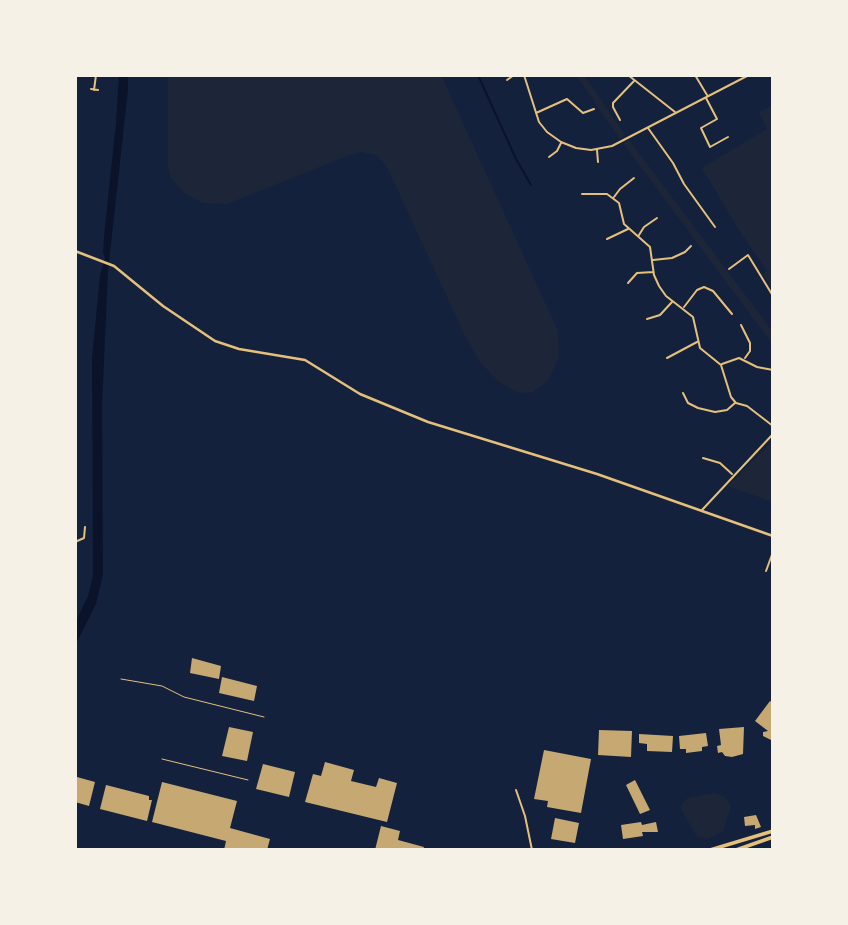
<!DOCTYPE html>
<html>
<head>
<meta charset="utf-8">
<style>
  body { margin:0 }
  #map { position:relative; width:848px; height:925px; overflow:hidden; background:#14213d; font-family:"Source Sans 3",sans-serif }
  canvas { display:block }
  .frame { position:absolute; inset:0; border:77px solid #f6f1e7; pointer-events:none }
</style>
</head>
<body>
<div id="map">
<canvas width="848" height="925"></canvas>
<div class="frame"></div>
</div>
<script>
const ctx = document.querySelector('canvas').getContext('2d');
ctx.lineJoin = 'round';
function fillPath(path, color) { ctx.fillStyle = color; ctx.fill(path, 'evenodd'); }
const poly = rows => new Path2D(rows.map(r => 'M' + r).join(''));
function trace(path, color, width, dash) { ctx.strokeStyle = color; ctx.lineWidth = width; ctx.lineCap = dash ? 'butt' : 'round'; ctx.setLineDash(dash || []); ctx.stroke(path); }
fillPath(poly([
  [168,75,441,75,558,331,559,357,548,381,533,392,519,393,499,382,480,362,465,336,387,167,376,155,361,152,352,154,227,204,203,203,184,193,171,178,168,167],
  [576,75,584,75,625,135,620,139],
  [773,105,773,289,763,274,767,271,739,230,702,168,767,129,759,112],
  [629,140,773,332,773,345,623,143],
  [773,440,773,502,728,486],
  [715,793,725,797,731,806,723,831,708,839,697,837,681,809,681,805,688,798]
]), '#1d2539');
fillPath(poly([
  [119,75,128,75,128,90,108,271,102,406,103,574,96,604,75,646,75,623,88,596,93,575,92,358,100,275,105,258,103,252,104,236,116,122]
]), '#0b132b');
trace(poly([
  [478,75,516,159,531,185]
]), '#0b132b', 2);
fillPath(poly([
  [192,658,221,666,219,679,190,673],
  [222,677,257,686,254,701,219,693],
  [770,701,773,703,773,741,763,736,763,732,768,731,755,721],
  [229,727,253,732,247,761,222,756],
  [744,727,743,754,732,757,725,756,722,752,718,753,717,746,721,745,719,729],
  [599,730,632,731,631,757,598,755],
  [706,733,708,746,702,747,702,751,686,753,686,749,680,749,679,736],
  [639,734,673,736,672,752,647,751,647,744,639,743],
  [544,750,591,759,581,813,547,807,548,801,534,799],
  [325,762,354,770,351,781,376,787,379,778,397,783,387,822,305,802,313,774,321,776],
  [263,764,295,772,289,797,256,789],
  [77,777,95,782,89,806,75,802],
  [635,780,650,810,640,814,626,785],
  [162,782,237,801,230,828,270,839,267,850,224,850,226,841,152,822],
  [106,785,149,796,149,800,152,800,147,821,100,809],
  [756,815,761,827,755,829,755,825,745,826,744,817],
  [555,818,579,823,575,843,551,839],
  [641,822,642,825,656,822,658,832,642,832,643,836,623,839,621,825],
  [381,826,400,831,398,840,424,847,423,850,375,850]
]), '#c6a872');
trace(poly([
  [121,679,162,686,184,697,264,717],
  [162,759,248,780]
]), '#e5c07b', 1);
trace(poly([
  [524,75,539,122,547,132,561,142,576,148,591,150,612,146,749,75],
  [628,75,675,112],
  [695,75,707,95],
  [507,80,514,75],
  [91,89,98,90],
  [94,90,96,75],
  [706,98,717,119,701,128,710,147,728,137],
  [536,113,567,99,583,113,594,109],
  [620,120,613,107,613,103,634,81],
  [648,128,673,163,684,184,715,227],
  [597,150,598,162],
  [549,157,557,151,561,143],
  [582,194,607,194,619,203,624,224,650,247,654,275,659,286,666,296,693,317,700,348,721,365,731,397,736,403,747,406,773,426],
  [614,197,620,189,634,178],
  [639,235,644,227,657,218],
  [607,239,628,229],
  [653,260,672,258,685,252,691,246],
  [729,269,748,255,773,296],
  [628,283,637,273,653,272],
  [684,307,697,290,704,287,713,291,732,314],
  [647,319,660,315,672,302],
  [741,325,750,343,750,351,745,358],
  [667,358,697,342],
  [722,364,739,358,757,367,773,370],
  [683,393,688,403,698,408,715,412,727,410,735,403],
  [703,458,720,463,732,474],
  [702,510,773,434],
  [75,542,84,538,85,527],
  [766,571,773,552],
  [516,790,525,816,532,850]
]), '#e5c07b', 2);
trace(poly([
  [75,251,114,266,163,306,215,341,239,349,305,360,360,394,428,422,597,474,773,536]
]), '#e5c07b', 2.5);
trace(poly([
  [710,850,773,831],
  [736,850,773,837]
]), '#e5c07b', 3.5);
</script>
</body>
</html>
